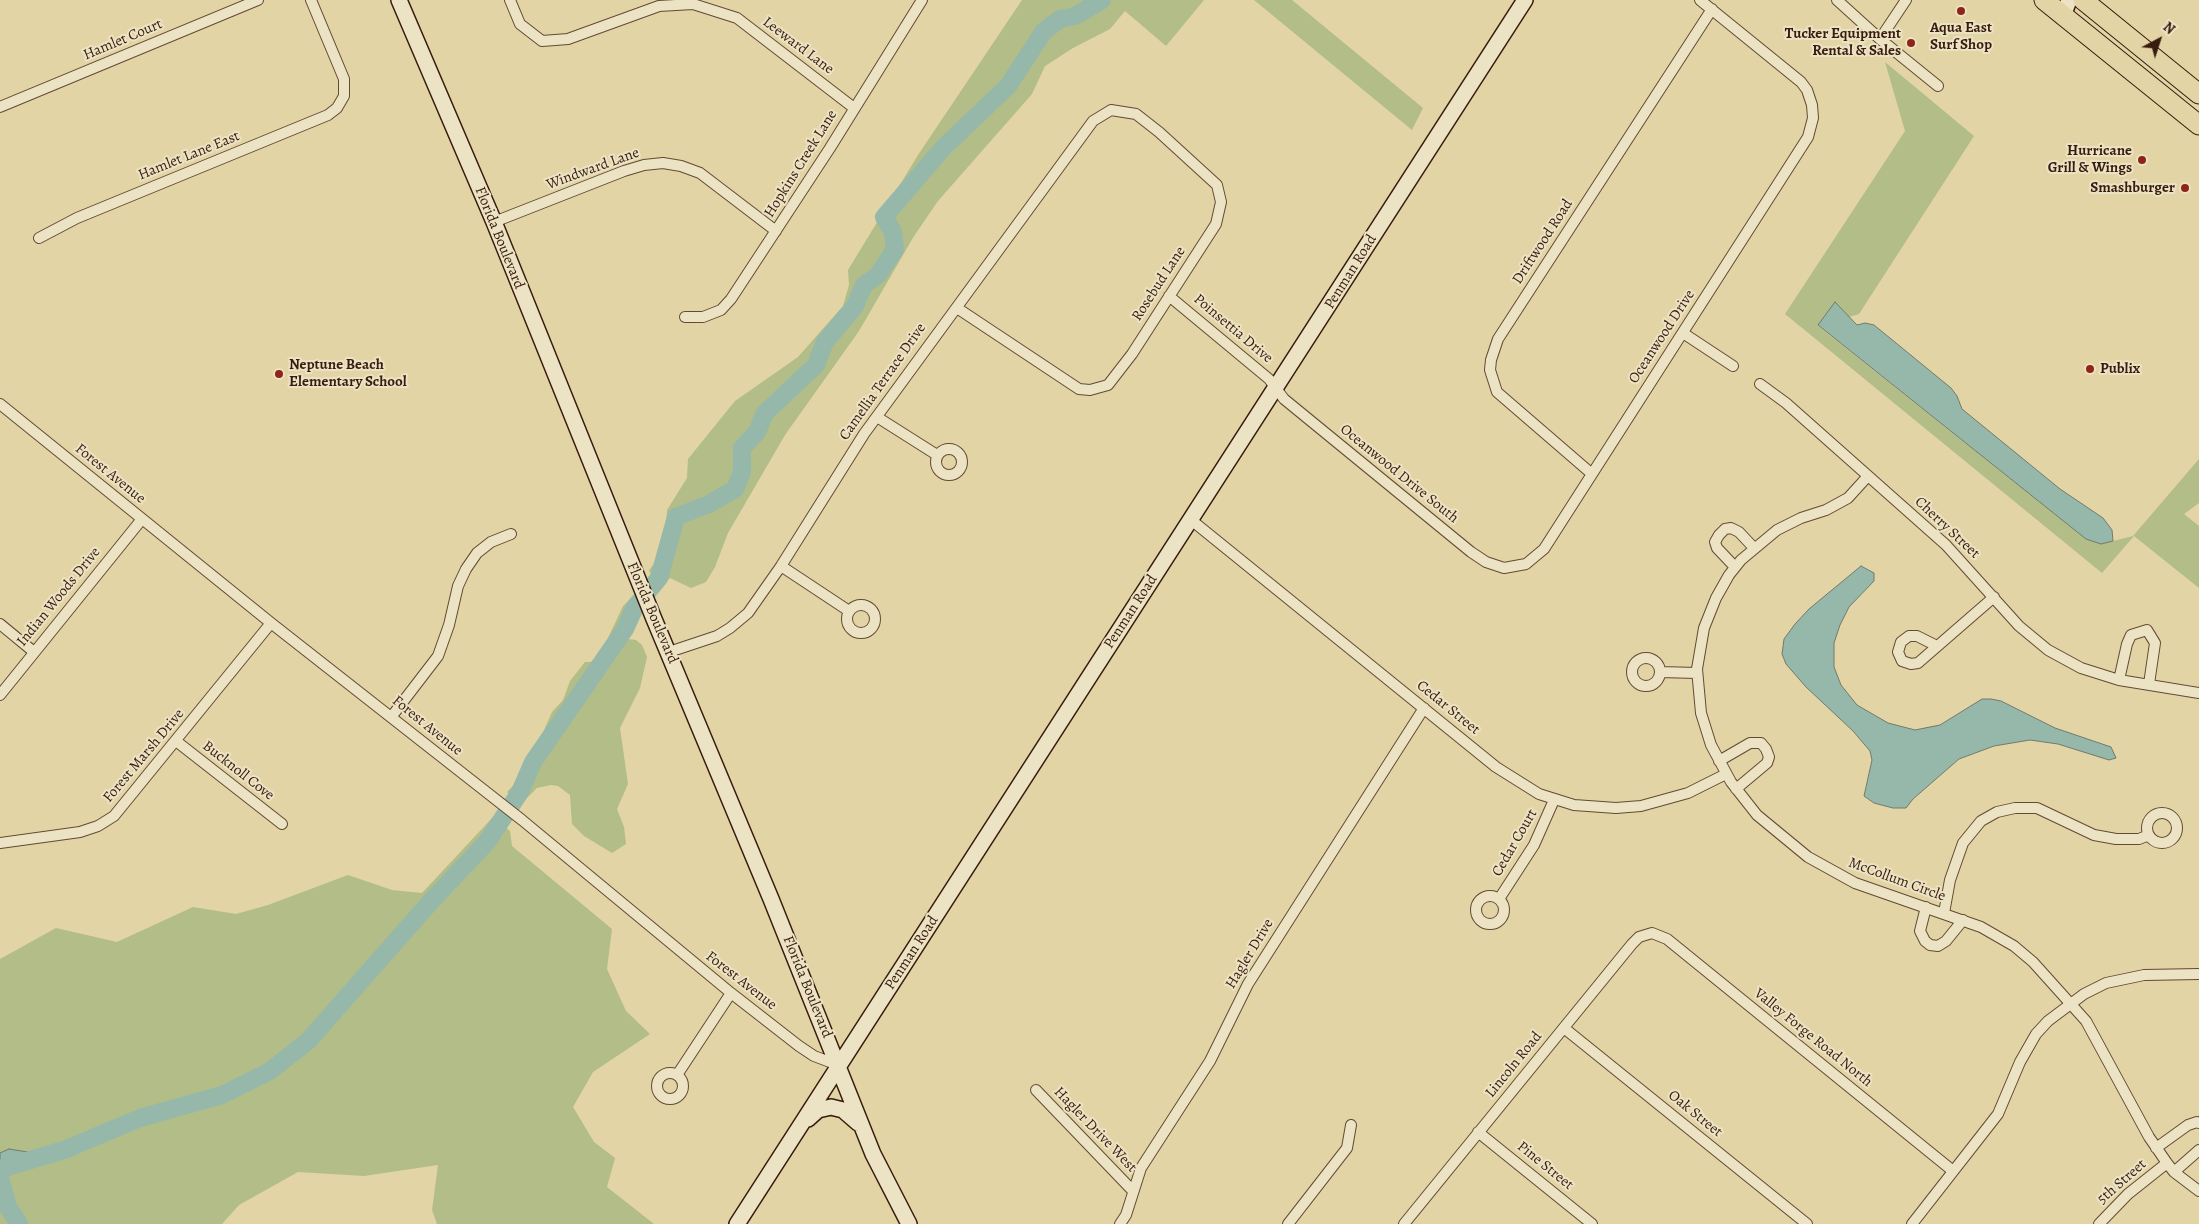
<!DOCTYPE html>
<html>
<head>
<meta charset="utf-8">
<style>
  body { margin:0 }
  #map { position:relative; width:2199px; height:1224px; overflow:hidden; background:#e2d4a5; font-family:Alegreya,serif }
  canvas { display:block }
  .north { position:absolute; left:2134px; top:15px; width:50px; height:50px; -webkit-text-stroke:4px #ece3c4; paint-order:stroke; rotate:40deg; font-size:14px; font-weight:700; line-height:20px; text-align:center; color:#381c0e }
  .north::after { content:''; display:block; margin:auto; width:18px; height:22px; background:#381c0e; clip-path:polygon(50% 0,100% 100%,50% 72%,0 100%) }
</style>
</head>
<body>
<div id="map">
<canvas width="2199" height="1224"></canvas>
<div class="north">N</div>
</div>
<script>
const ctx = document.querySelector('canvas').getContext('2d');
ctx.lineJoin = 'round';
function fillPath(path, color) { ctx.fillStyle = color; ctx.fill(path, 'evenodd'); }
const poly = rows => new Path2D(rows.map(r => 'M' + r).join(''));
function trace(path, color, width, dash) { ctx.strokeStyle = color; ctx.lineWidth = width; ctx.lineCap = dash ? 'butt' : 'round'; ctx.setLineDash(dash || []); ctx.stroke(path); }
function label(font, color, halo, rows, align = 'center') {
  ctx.font = font + ' Alegreya,serif'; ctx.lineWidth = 4; ctx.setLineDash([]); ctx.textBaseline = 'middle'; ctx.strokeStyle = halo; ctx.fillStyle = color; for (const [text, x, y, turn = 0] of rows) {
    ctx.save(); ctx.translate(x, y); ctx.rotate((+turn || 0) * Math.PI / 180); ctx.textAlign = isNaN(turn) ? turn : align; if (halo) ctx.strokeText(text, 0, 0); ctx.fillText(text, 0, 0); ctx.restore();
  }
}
fillPath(poly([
  [1022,0,1204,0,1166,46,1125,11,1110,29,1073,48,1045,66,1032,94,938,201,914,236,859,331,785,435,728,533,715,567,706,582,691,588,670,578,658,592,649,570,659,558,666,531,667,510,687,478,688,459,735,401,798,357,843,306,849,285,848,270,918,155],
  [1254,0,1292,0,1423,108,1412,130],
  [1885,62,1974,136,1859,314,1849,317,1835,302,1818,326,2086,539,2101,544,2133,536,2199,459,2199,503,2184,514,2199,526,2199,588,2134,536,2102,573,1785,314,1905,131],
  [633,596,641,615,628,639,636,640,642,645,647,657,640,688,620,728,628,784,617,809,624,827,626,844,612,853,584,836,572,824,570,795,558,786,551,785,537,788,521,804,507,792,523,775,523,763,541,737,552,712,563,700,570,681,585,662,591,662,601,653,623,606],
  [493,817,510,831,512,846,612,929,607,969,626,1011,650,1034,593,1072,573,1107,594,1142,615,1158,607,1187,654,1224,437,1224,432,1210,438,1165,364,1176,298,1172,239,1205,222,1224,0,1224,0,1180,45,1155,9,1149,0,1153,0,959,56,928,117,942,193,907,236,914,268,905,348,875,392,890,422,893]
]), '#b2bd87');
const water = poly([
  [1835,302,1857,325,1865,323,1874,325,1951,388,1957,396,1962,409,2060,489,2103,518,2112,530,2113,541,2101,544,2086,539,1818,325,1835,302],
  [1861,566,1874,573,1874,581,1849,607,1840,625,1834,643,1834,667,1841,685,1857,705,1888,723,1915,730,1940,725,1982,699,1991,699,2001,701,2055,728,2111,747,2116,758,2109,760,2058,744,2030,740,1994,746,1959,759,1913,799,1906,808,1893,808,1874,803,1864,796,1872,760,1870,751,1853,731,1806,687,1786,664,1782,654,1784,639,1795,624,1809,609,1861,566],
  [9,1149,46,1155,0,1180,0,1153,9,1149]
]);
fillPath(water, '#95b8aa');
trace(water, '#707a6c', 1);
trace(poly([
  [14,1224,16,1220]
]), '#707a6c', 3);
trace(poly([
  [0,1169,64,1150,140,1118,222,1095,270,1071,308,1041,433,899,487,842,520,792,533,762,625,629,635,607,659,578,676,517,709,504,735,489,742,472,742,448,757,432,765,413,816,365,825,342,855,306,864,285,878,275,895,249,893,232,884,217,943,148,1008,86,1044,31,1060,19,1075,16,1102,0],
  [0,1178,8,1207,19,1224]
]), '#95b8aa', 18);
const street = poly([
  [510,0,520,24,542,41,568,39,659,6,693,4,737,18,854,108],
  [1837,0,1880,39,1938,86],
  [1880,39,1906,0],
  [0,107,258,0],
  [494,222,624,171,644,165,663,163,681,166,700,173,776,231],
  [39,238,77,218,328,115,337,108,344,96,344,79,311,0],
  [1169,296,1269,379,1284,399,1471,552,1486,562,1504,568,1526,564,1544,549,1808,137,1813,118,1812,105,1807,90,1801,82,1700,0],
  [685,317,703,317,721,310,731,299,830,148,922,0],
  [1683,333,1733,366],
  [1760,384,1786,403,1946,545,2019,626,2048,650,2081,668,2119,680,2199,693],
  [0,404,271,623,522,820,731,993,799,1046,814,1056,838,1065],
  [877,417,937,455],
  '936 462a13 13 0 1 1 26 0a13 13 0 1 1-26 0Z',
  [1592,474,1497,392,1490,370,1491,360,1498,339,1712,9],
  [1868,476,1848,498,1826,510,1801,518,1777,530,1741,560,1729,575,1716,598,1704,628,1697,669,1701,713,1711,745,1731,782,1757,815,1808,857,1855,883,1981,927,2014,946,2033,962,2086,1021,2149,1137,2167,1163,2174,1172,2199,1191],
  [1190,519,1496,767,1539,794,1574,805,1616,808,1641,806,1688,793,1726,774],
  [781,566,849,611],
  [1735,567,1717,548,1715,542,1719,535,1725,529,1731,528,1739,532,1754,548],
  '847 619a14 14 0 1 1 28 0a14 14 0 1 1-28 0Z',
  [0,624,34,652],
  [1937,646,1917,636,1909,636,1901,642,1898,652,1902,661,1911,664,1918,663,1994,597],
  [669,652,717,636,730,628,748,613,781,566,864,434,1093,121,1111,110,1136,114,1159,132,1217,185,1221,202,1216,224,1132,354,1108,385,1090,390,1079,389,957,308],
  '1632 672a14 14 0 1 1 28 0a14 14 0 1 1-28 0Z',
  [1660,672,1697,673],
  [2119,680,2127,644,2131,635,2147,630,2155,643,2149,684],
  [0,695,142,519],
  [392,716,438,656,449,625,458,586,466,569,477,553,491,542,511,534],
  [176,741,282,824],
  [1719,761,1750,743,1761,743,1766,749,1769,757,1767,763,1736,789],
  '2147 828a15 15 0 1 1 30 0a15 15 0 1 1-30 0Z',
  [0,843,80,832,98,826,114,816,271,623],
  '1476 910a14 14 0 1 1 28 0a14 14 0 1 1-28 0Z',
  [1499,899,1534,845,1554,800],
  [1926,907,1920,931,1925,941,1930,945,1938,946,1946,941,1963,920],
  [1944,913,1950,880,1963,843,1981,821,1997,812,2015,808,2037,808,2094,835,2116,839,2139,839,2149,835],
  [1564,1028,1807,1224],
  '657 1086a13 13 0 1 1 26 0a13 13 0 1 1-26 0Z',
  [677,1075,731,993],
  [1036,1090,1133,1191],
  [1478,1132,1592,1224],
  [2156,1148,2188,1125,2197,1122,2199,1123],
  [2174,1172,2199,1150],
  [1120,1224,1126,1215,1141,1168,1210,1061,1248,984,1424,708],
  [1288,1224,1347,1148,1351,1125],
  [1404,1224,1632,944,1639,937,1652,933,1667,939,1953,1171],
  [1912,1224,1998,1114,2020,1062,2036,1034,2048,1021,2084,994,2106,983,2144,975,2199,974],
  [2099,1224,2128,1194,2167,1163]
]);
const secondary = poly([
  [399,0,494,222,654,619,771,899,873,1154,909,1224],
  [2063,16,2069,0],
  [808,1119,818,1110,831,1107,843,1110,858,1123],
  [737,1224,1525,0]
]);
const highway = poly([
  [2044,0,2199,125],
  [2083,0,2199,94]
]);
trace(street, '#624a34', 12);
trace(secondary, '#381c0e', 18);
trace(highway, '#381c0e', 21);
trace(street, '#ece3c4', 10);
trace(secondary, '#ece3c4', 15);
trace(highway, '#e2d4a5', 19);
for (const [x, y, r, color] of [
  [1961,11,5,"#8f2418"],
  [1911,43,5,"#8f2418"],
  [2142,160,5,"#8f2418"],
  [2185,188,5,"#8f2418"],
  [2090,369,5,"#8f2418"],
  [279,374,5,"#8f2418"]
]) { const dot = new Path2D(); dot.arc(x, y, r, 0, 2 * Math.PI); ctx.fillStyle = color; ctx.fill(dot); trace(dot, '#ece3c4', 2); }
label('bold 15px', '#381c0e', '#ece3c4', [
  ["Aqua East",1961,28,"center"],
  ["Surf Shop",1961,45,"center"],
  ["Tucker Equipment",1901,34],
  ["Rental & Sales",1901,51],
  ["Hurricane",2132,151],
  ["Grill & Wings",2132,168],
  ["Smashburger",2175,188],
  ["Neptune Beach",289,365,"left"],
  ["Elementary School",289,382,"left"],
  ["Publix",2100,369,"left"]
], 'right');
label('15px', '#381c0e', '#ece3c4', [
  ["Hamlet Court",123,40,-23],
  ["Leeward Lane",798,46,37],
  ["Hamlet Lane East",189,156,-22],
  ["Hopkins Creek Lane",801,164,-58],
  ["Windward Lane",593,169,-20],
  ["Florida Boulevard",499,238,68],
  ["Driftwood Road",1543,242,-57],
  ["Penman Road",1351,272,-58],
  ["Rosebud Lane",1159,284,-57],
  ["Poinsettia Drive",1233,329,40],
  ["Oceanwood Drive",1662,337,-57],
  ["Camellia Terrace Drive",883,382,-55],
  ["Forest Avenue",110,474,39],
  ["Oceanwood Drive South",1399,474,39],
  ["Cherry Street",1947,528,43],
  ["Indian Woods Drive",59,597,-51],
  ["Penman Road",1131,612,-57],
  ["Florida Boulevard",652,613,67],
  ["Cedar Street",1448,708,39],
  ["Forest Avenue",427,726,39],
  ["Forest Marsh Drive",144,756,-50],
  ["Bucknoll Cove",238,771,38],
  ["Cedar Court",1515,843,-60],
  ["McCollum Circle",1897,880,20],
  ["Penman Road",912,953,-57],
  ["Hagler Drive",1250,954,-59],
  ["Forest Avenue",741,981,38],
  ["Florida Boulevard",807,987,68],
  ["Valley Forge Road North",1813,1038,39],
  ["Lincoln Road",1514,1065,-51],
  ["Oak Street",1695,1114,39],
  ["Hagler Drive West",1095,1130,46],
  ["Pine Street",1545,1166,39],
  ["5th Street",2122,1182,-41]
]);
</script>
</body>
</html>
